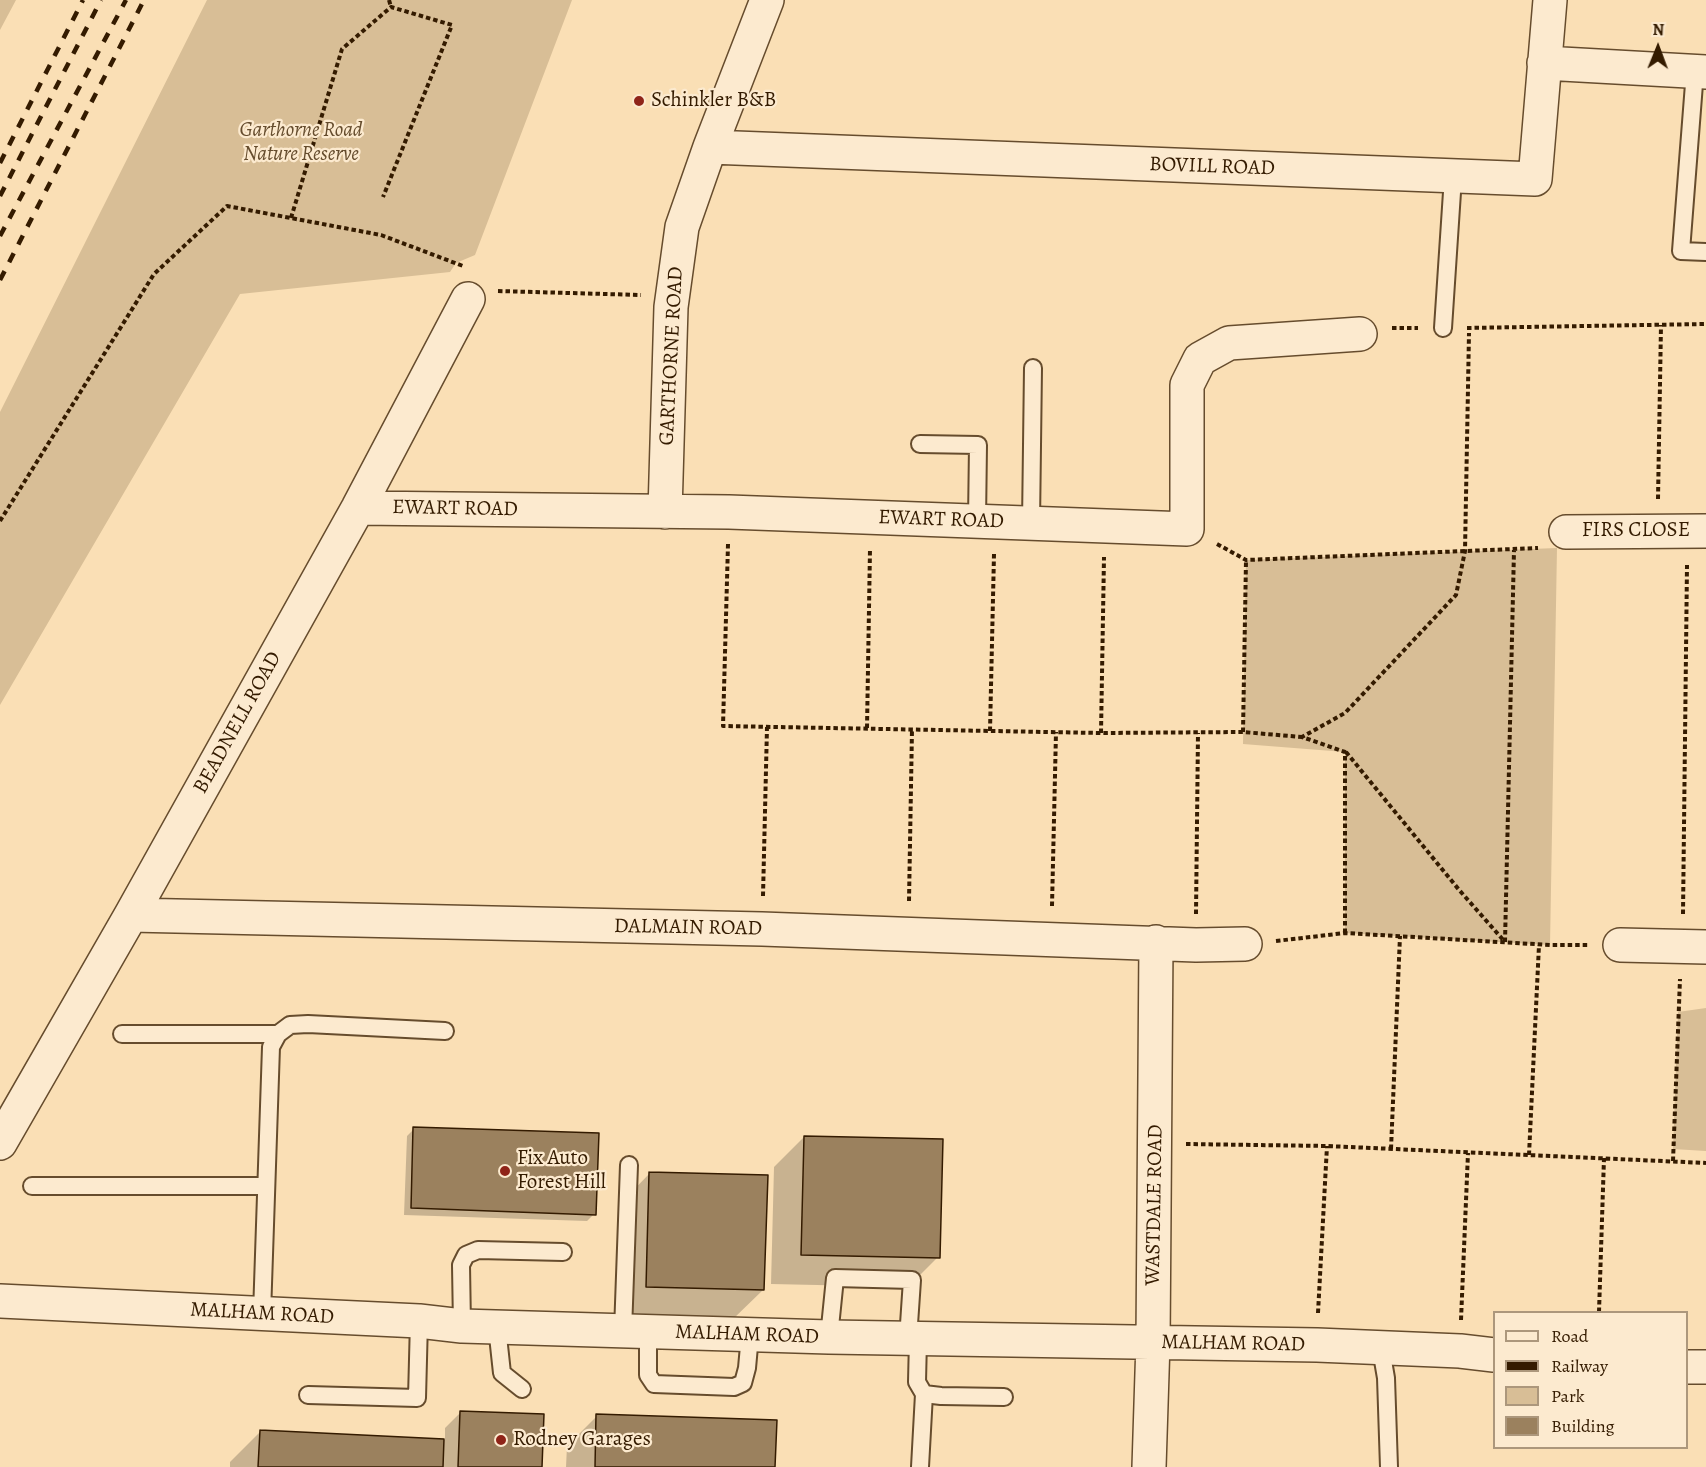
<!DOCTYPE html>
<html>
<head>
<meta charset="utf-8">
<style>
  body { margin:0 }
  #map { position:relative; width:1706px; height:1467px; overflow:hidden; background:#fadfb5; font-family:Alegreya,serif }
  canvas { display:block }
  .legend { position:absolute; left:1493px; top:1311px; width:195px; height:138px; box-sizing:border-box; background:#fceacf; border:2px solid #ac977c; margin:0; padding:8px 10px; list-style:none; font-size:18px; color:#341b00 }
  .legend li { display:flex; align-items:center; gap:12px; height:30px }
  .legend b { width:30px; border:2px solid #ac977c }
  .north { position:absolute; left:1628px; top:18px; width:60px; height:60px; -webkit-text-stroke:4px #fceacf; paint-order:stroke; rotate:1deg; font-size:16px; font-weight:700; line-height:24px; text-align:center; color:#341b00 }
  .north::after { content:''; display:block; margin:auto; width:21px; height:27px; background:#341b00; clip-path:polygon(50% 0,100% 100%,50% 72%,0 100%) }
</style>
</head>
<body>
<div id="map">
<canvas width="1706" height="1467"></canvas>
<ul class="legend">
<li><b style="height:8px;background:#fceacf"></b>Road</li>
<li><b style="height:8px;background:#341b00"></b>Railway</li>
<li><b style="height:16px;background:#d8be96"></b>Park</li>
<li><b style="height:16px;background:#9b815e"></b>Building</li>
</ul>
<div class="north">N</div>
</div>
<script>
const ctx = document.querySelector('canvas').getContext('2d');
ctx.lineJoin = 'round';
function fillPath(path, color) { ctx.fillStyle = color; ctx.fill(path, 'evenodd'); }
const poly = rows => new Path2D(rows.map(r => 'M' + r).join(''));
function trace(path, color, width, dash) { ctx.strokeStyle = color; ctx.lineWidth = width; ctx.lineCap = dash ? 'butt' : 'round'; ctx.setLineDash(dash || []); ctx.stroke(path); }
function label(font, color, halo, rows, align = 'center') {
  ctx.font = font + ' Alegreya,serif'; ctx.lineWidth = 4.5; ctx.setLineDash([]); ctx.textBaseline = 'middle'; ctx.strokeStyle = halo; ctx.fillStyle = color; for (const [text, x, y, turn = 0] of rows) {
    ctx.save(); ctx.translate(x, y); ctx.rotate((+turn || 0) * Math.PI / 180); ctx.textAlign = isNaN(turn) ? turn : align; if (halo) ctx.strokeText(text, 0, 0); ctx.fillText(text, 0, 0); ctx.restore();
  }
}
fillPath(poly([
  [0,0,16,0,0,30],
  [207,0,572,0,475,255,456,263,450,272,240,294,0,705,0,412],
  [1557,548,1550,945,1345,933,1345,752,1243,744,1246,560],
  [1706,1008,1706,1151,1673,1149,1678,1012]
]), '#d8be96');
fillPath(poly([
  [414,1129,594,1214,587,1221,404,1215,407,1136],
  [804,1137,938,1257,908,1287,771,1284,774,1167],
  [650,1173,763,1290,732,1320,616,1317,620,1204],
  [460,1413,541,1467,230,1467,230,1462,260,1432,445,1440,445,1428],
  [597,1416,774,1467,566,1467,567,1446]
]), '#0003');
const building = poly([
  [413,1127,599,1133,596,1215,411,1208,413,1127],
  [804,1136,943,1139,940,1258,801,1255,804,1136],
  [649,1172,768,1175,764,1290,646,1287,649,1172],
  [460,1411,544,1414,542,1467,458,1467,460,1411],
  [596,1414,777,1420,775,1467,595,1467,596,1414],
  [260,1430,444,1439,443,1467,258,1467,260,1430]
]);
fillPath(building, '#9b815e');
trace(building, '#341b00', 1.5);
const lane = poly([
  [1695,71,1681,251,1706,252],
  [1443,328,1453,177],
  [920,444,978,445,977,521],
  [1031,523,1033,368],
  [122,1034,278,1034],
  [32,1186,266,1186],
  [262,1314,271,1047,278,1034,290,1025,308,1024,445,1031],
  [462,1326,461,1265,466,1255,478,1250,563,1252],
  [497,1327,502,1373,522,1389],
  [623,1331,629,1165],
  [648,1332,648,1375,654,1384,734,1387,743,1383,747,1368,750,1335],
  [829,1337,835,1278,912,1280,908,1339],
  [918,1339,917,1382,924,1394,941,1396,1004,1397],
  [1381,1349,1386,1378,1389,1467],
  [308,1395,417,1398,419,1321],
  [920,1467,924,1394]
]);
const street = poly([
  [1544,63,1706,72],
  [710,147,1535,179,1550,0],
  [358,508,729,512,1187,529,1187,385,1200,359,1229,343,1360,334],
  [665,512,671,307,682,227,710,147,767,0],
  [1566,532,1706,531],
  [131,915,762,929,1196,945,1245,944],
  [1620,945,1706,947],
  [0,1143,131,915,358,508,468,299],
  [0,1301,419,1321,462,1326,829,1337,1317,1345,1460,1351,1494,1355],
  [1686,1367,1706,1367],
  [1149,1467,1153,1342,1156,942]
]);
trace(lane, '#664c2d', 20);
trace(street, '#664c2d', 36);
trace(poly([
  [389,0,391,7],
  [291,218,342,49,391,7,452,25,383,197],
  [498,291,641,295],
  [1392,328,1418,328],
  [1467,328,1706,324],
  [1658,499,1661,325],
  [0,521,154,274,227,206,381,235,463,266],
  [728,544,723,726,1101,733,1243,732,1302,737],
  [1217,544,1246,560,1538,548],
  [867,728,870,549],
  [990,731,994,554],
  [1243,732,1246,560],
  [1101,733,1104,557],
  [1346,752,1460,891,1505,942],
  [763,896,767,727],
  [909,901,912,729],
  [1052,906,1056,732],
  [1196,914,1198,733],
  [1683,914,1687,565],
  [1345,933,1345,752,1302,737,1345,713,1456,595,1465,551,1469,333],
  [1276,941,1345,933,1550,945,1589,945],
  [1505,942,1514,550],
  [1186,1144,1327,1146,1706,1163],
  [1391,1149,1400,936],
  [1529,1155,1539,945],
  [1673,1161,1680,979],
  [1599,1312,1604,1158],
  [1318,1313,1327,1146],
  [1461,1320,1468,1153]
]), '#341b00', 4, [4.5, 3]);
trace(lane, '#fceacf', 16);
trace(street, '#fceacf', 33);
trace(poly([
  [0,163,83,0],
  [0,196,101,0],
  [0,236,126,0],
  [0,280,144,0]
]), '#341b00', 4.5, [10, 10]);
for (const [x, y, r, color] of [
  [639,101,6,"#8f2418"],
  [505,1171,6,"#8f2418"],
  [501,1440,6,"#8f2418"]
]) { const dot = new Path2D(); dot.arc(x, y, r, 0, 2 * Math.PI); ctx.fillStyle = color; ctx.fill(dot); trace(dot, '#fceacf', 2); }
label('21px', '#341b00', '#fceacf', [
  ["Schinkler B&B",651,101],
  ["Fix Auto",517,1159],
  ["Forest Hill",517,1183],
  ["Rodney Garages",513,1440]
], 'left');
label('italic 21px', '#654c2d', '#fceacf', [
  ["Garthorne Road",301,131],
  ["Nature Reserve",301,155]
]);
label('21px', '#341b00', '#fceacf', [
  ["BOVILL ROAD",1212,167,2],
  ["GARTHORNE ROAD",672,356,-87],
  ["EWART ROAD",455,509,1],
  ["EWART ROAD",941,520,2],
  ["FIRS CLOSE",1636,531],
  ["BEADNELL ROAD",238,723,-61],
  ["DALMAIN ROAD",688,928,1],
  ["WASTDALE ROAD",1155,1205,-89],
  ["MALHAM ROAD",262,1314,3],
  ["MALHAM ROAD",747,1335,2],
  ["MALHAM ROAD",1233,1344,1]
]);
</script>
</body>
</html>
